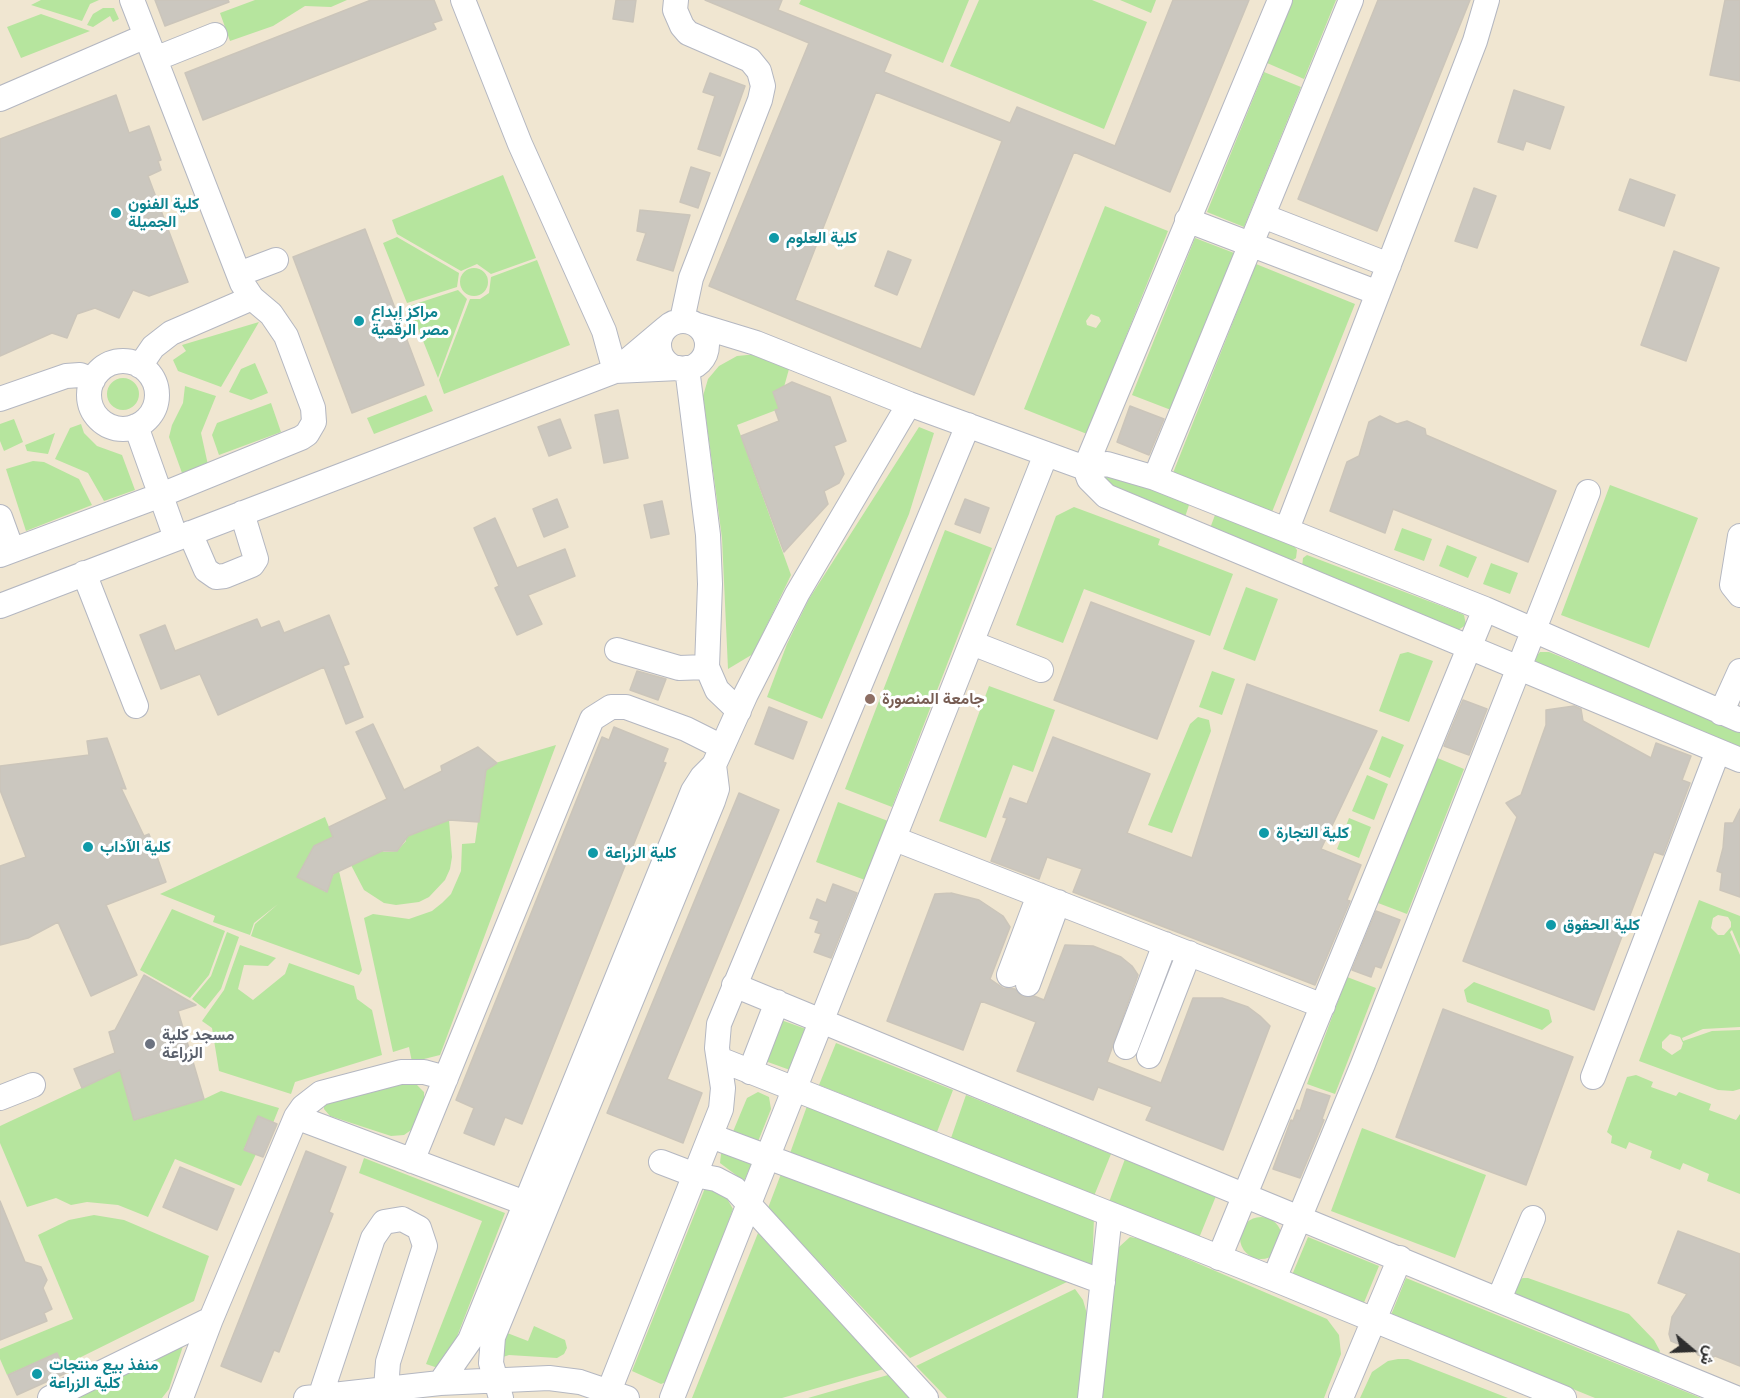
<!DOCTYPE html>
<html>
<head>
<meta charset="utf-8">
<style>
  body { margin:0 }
  #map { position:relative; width:1740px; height:1398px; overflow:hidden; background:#efe9e1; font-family:"Golos Text",Vazirmatn,sans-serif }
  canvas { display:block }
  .north { position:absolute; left:1662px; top:1320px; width:60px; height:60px; -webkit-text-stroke:4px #fff; paint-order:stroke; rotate:109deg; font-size:16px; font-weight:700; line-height:24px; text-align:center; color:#2e2e2e }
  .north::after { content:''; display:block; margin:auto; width:21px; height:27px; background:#2e2e2e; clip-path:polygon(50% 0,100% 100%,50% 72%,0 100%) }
</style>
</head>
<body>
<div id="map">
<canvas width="1740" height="1398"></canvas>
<div class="north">ش</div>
</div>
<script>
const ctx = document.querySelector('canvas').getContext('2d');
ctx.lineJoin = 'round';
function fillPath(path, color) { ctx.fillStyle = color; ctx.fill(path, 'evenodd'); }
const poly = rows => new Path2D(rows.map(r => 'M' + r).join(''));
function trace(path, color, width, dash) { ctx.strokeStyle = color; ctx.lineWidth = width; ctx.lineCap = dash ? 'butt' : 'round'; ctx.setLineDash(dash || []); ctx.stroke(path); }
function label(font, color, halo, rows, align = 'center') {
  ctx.font = font + ' "Golos Text",Vazirmatn,sans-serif'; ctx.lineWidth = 6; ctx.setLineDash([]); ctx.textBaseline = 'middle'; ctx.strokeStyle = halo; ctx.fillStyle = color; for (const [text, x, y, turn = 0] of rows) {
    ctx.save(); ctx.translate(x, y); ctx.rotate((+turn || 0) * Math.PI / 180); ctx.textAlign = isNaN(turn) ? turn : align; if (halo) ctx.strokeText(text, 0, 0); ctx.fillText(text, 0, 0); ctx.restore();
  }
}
fillPath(poly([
  [0,0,1740,0,1740,1398,0,1398]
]), '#f0e6d1');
fillPath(poly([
  [41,0,99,0,90,4,82,21,31,5],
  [255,0,347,0,331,7,305,6,273,26,230,41,220,13],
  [801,0,969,0,943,63,799,4],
  [979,0,1092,0,1147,22,1104,129,950,66],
  [1120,0,1156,0,1151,13],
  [1293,0,1336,0,1304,79,1267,63],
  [103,8,114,8,119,19,113,22,110,16,93,27,87,25,93,14],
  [41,14,90,31,21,58,7,27],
  [1264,72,1301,87,1244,227,1207,212],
  [503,175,536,258,491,274,477,264,461,271,397,234,392,220],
  [1105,206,1168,231,1087,434,1024,409],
  [1091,314,1099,317,1101,321,1096,328,1087,325,1086,321],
  [397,237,459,273,457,287,407,303,383,243],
  [1195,238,1234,253,1171,410,1132,395],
  [537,260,570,345,444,394,439,380,470,299,480,299,489,293,491,277],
  [1256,264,1355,304,1272,512,1173,473],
  '460 282a14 14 0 1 1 28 0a14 14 0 1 1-28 0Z',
  [458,290,467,299,438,378,409,306],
  [259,322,221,387,178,371,173,360,186,351,182,345],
  [747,355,757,355,789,369,784,387,773,392,779,409,737,425,791,575,753,654,728,669,722,538,703,396,708,379,719,366,737,356],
  [255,363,268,393,251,400,229,392,241,369],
  '107 394a16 16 0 1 1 32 0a16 16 0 1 1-32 0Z',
  [185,386,216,396,201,433,208,465,182,473,169,437,172,425,183,403],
  [426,395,433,411,374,434,367,418],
  [271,403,281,432,219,455,212,435,217,423],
  [14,419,23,442,4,451,0,441,0,424],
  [81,424,84,433,97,446,122,455,135,490,104,501,88,473,55,459,70,428],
  [919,427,934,433,909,514,822,719,767,697,787,644,809,599],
  [55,433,48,454,27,451,25,445],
  [33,461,44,462,79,479,92,505,26,531,6,469],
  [1105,474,1190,502,1185,517,1108,486,1103,477],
  [1610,485,1698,518,1649,648,1561,615],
  [1074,507,1160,539,1158,545,1233,574,1210,636,1084,589,1063,643,1016,625,1056,516],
  [1215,515,1294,546,1297,550,1296,558,1290,562,1209,531],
  [1402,528,1432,539,1424,561,1394,550],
  [945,530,992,548,892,807,845,789],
  [1447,545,1477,557,1468,578,1439,566],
  [1307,555,1460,613,1464,615,1466,625,1458,630,1302,567,1303,558],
  [1491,563,1518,573,1510,594,1483,584],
  [1246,587,1278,599,1255,661,1223,649],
  [1408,652,1433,661,1409,722,1379,711,1400,654],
  [1540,652,1549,652,1740,730,1740,751,1535,664,1534,659],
  [1212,671,1235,679,1222,715,1199,707],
  [989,686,1055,710,1033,772,1013,765,986,838,939,821],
  [1198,717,1209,720,1211,731,1172,833,1148,825,1190,724],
  [1382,736,1404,745,1390,778,1369,769],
  [556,745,440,1055,412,1062,409,1047,393,1052,364,918,373,914,409,919,432,911,442,903,451,894,461,871,462,844,475,843,485,770,492,764],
  [1435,757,1464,769,1407,914,1378,903],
  [1367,775,1388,784,1374,820,1352,811],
  [838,802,888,821,865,880,816,862],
  [325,817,333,837,321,843,298,877,326,892,334,873,339,871,362,970,359,975,251,936,255,924,278,904,254,923,250,935,213,922,215,916,160,894],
  [1349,818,1371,827,1359,858,1337,849],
  [449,820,452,857,450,869,445,880,429,897,419,902,396,905,384,903,364,890,351,865,378,848,384,852,397,851,406,841,406,834],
  [1699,900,1740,916,1740,949,1732,930,1730,932,1740,955,1740,1027,1703,1029,1682,1038,1683,1041,1712,1031,1740,1030,1740,1089,1733,1091,1718,1090,1639,1061],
  [1718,915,1728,917,1731,922,1731,927,1724,935,1718,935,1711,928,1713,918],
  [1670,1034,1680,1037,1683,1043,1681,1049,1672,1055,1662,1048,1662,1042],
  [172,909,225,931,209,975,190,998,140,970],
  [227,932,239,937,221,989,205,1009,192,999,211,976],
  [240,945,276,958,268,966,244,965,238,989,253,1000,285,974,289,963,354,986,357,999,372,1010,382,1055,295,1082,291,1094,219,1071,212,1028,202,1021,224,990],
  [1347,977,1376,988,1335,1094,1307,1084],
  [1474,982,1549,1010,1552,1022,1542,1030,1467,1002,1464,990],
  [781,1020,806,1029,790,1070,765,1061],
  [836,1043,953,1090,937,1132,819,1085],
  [120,1070,135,1120,204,1099,221,1091,279,1108,273,1123,258,1117,244,1149,256,1154,241,1186,175,1159,148,1217,118,1205,87,1202,71,1205,56,1198,27,1207,0,1143,0,1126],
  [1636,1075,1653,1082,1651,1087,1676,1096,1679,1092,1711,1104,1709,1110,1736,1120,1740,1114,1740,1194,1707,1181,1709,1174,1683,1163,1680,1170,1650,1158,1652,1151,1629,1142,1626,1149,1611,1143,1612,1136,1607,1132,1627,1077],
  [391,1083,417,1085,424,1092,424,1102,414,1128,404,1135,391,1136,330,1116,324,1109,324,1105],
  [758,1092,769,1097,771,1109,757,1144,732,1134,747,1098],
  [966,1095,1111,1154,1094,1196,951,1138],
  [807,1106,1094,1217,1092,1272,789,1156],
  [1362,1128,1486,1175,1455,1258,1331,1211],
  [725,1151,752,1163,744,1181,720,1163,721,1154],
  [364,1158,505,1213,444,1370,426,1364,482,1221,359,1173],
  [1125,1159,1216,1196,1199,1238,1109,1202],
  [781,1174,1069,1281,910,1358,768,1208],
  [707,1183,726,1197,733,1209,671,1380,661,1384,632,1371],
  [94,1215,124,1220,209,1256,194,1301,63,1366,57,1353,7,1375,0,1359,0,1349,73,1319,38,1235,69,1220],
  '1240 1238a21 21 0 1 1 42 0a21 21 0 1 1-42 0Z',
  [758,1233,884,1369,782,1398,692,1398],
  [1130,1237,1141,1239,1327,1319,1339,1335,1341,1354,1324,1398,1102,1398,1118,1248],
  [1308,1237,1379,1266,1363,1305,1292,1275],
  [1406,1278,1701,1398,1595,1398,1391,1315],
  [1523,1278,1528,1278,1629,1314,1654,1340,1660,1351,1657,1357,1519,1302,1513,1292,1517,1281],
  [1075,1289,1083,1300,1087,1314,1079,1398,947,1398,916,1366],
  [534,1326,565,1340,567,1348,564,1354,557,1358,509,1355,500,1358,502,1331,528,1341],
  [184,1343,169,1389,162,1398,69,1398],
  [1398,1359,1408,1359,1508,1398,1360,1398,1372,1372,1388,1361],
  [888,1375,909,1398,808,1398]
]), '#b6e59e');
const building = poly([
  [155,0,228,0,229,2,165,26,155,0],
  [371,0,434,0,442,20,433,23,436,29,203,120,185,73,371,0],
  [616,0,636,0,633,22,613,19,616,0],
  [705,0,782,0,778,10,891,55,884,72,1010,123,1017,107,1115,146,1173,0,1249,0,1170,192,1074,152,974,395,709,286,809,43,705,0],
  [876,92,1002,141,921,349,795,300,876,92],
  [1378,0,1470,0,1377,231,1298,199,1378,0],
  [1725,0,1740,0,1740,81,1710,75,1725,0],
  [710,73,745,86,720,156,698,149,715,96,703,92,710,73],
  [1514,90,1564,107,1550,149,1526,141,1523,150,1498,142,1514,90],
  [116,95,129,133,149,126,161,160,158,161,161,170,148,176,188,282,149,296,133,290,119,318,95,308,77,314,67,338,52,333,0,356,0,139,116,95],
  [691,167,710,173,698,208,680,202,691,167],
  [1630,179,1675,195,1664,226,1619,210,1630,179],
  [1474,188,1496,196,1477,248,1455,241,1474,188],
  [640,210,690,215,673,271,637,260,646,233,637,231,640,210],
  [365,229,424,385,352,413,293,257,365,229],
  [888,251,911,260,897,295,875,286,888,251],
  [1674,251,1719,268,1686,361,1641,345,1674,251],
  [792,382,830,397,846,441,834,446,844,474,839,483,824,491,828,504,784,552,741,436,779,421,775,410,779,409,773,392,792,382],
  [1130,406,1164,419,1149,455,1117,442,1130,406],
  [618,410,628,458,604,463,595,415,618,410],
  [1380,416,1397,424,1407,421,1425,429,1426,435,1556,491,1528,562,1393,509,1385,533,1330,511,1347,462,1359,456,1369,422,1380,416],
  [560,419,571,448,549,456,538,427,560,419],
  [557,499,568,527,544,537,533,509,557,499],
  [965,499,989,508,980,533,955,524,965,499],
  [662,501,669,534,651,538,644,505,662,501],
  [495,518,517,568,565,549,575,576,528,595,542,624,517,635,495,588,499,586,474,528,495,518],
  [1091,602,1194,641,1157,739,1054,700,1091,602],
  [329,615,349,664,343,666,363,717,346,724,324,667,218,715,200,674,161,689,140,635,165,625,175,651,257,619,261,628,279,621,284,633,329,615],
  [637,671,666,679,658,700,630,690,637,671],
  [1247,684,1377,731,1321,849,1361,865,1347,900,1350,901,1315,985,1073,892,1082,869,1047,857,1039,879,991,861,1007,818,1003,817,1010,798,1027,804,1053,737,1150,774,1127,833,1192,858,1247,684],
  [1463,700,1487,709,1469,755,1444,746,1463,700],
  [1574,706,1581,709,1583,721,1651,758,1656,743,1691,756,1682,780,1690,783,1663,855,1654,852,1594,1010,1463,961,1517,817,1506,803,1521,795,1546,725,1546,710,1574,706],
  [769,707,807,722,793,759,755,744,769,707],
  [373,724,404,790,442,771,441,766,478,747,497,763,486,770,479,822,449,820,408,836,397,851,382,851,333,874,327,892,297,877,314,846,333,837,329,827,387,799,356,732,373,724],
  [614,727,668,749,663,762,666,763,522,1124,505,1117,494,1145,464,1133,474,1108,456,1100,602,737,609,740,614,727],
  [107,738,126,789,121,788,144,836,149,834,166,882,106,905,137,975,91,996,58,922,28,938,0,945,0,866,26,857,0,790,0,766,89,755,87,741,107,738],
  [739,793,779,810,667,1079,702,1093,683,1143,607,1113,739,793],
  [1740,809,1740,897,1720,890,1722,873,1717,871,1723,848,1725,823,1733,823,1740,809],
  [833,884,857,893,831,958,814,952,821,934,815,932,819,921,810,918,817,899,826,903,833,884],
  [951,893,979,900,1003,916,1010,927,990,979,1003,988,1015,989,1023,997,1034,996,1044,1000,1065,945,1093,946,1121,957,1132,966,1138,975,1107,1062,1161,1083,1193,998,1222,998,1248,1007,1260,1016,1270,1026,1223,1150,1146,1120,1152,1107,1098,1087,1093,1100,1017,1071,1036,1022,981,1001,963,1050,887,1021,935,894,951,893],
  [1376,911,1400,920,1381,968,1375,966,1371,977,1352,970,1376,911],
  [144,975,196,1005,178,1011,204,1099,134,1120,120,1070,82,1088,74,1069,115,1053,109,1032,115,1030,144,975],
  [1443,1009,1573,1057,1526,1185,1396,1137,1443,1009],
  [1307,1089,1330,1096,1322,1119,1324,1120,1300,1178,1273,1169,1291,1120,1293,1121,1297,1110,1300,1111,1307,1089],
  [258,1116,277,1124,263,1157,244,1150,258,1116],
  [306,1151,346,1167,329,1212,333,1214,279,1352,274,1350,261,1382,221,1366,306,1151],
  [180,1167,234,1189,217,1230,163,1207,180,1167],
  [0,1201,25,1262,41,1267,47,1280,43,1288,52,1309,44,1313,47,1321,0,1340,0,1201],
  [1678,1231,1740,1254,1740,1366,1715,1356,1711,1359,1698,1355,1695,1351,1671,1341,1669,1334,1672,1317,1687,1294,1658,1283,1678,1231],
  [57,1353,66,1373,17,1395,8,1375,57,1353]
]);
fillPath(building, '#cbc7bf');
trace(building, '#cbc5ba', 1.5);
const minor = poly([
  [463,0,520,144,604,331,615,371],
  [676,0,675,10,682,26,688,33,750,60,759,71,763,86,760,100,691,278,682,320],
  [1280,0,1085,468,1089,479,1106,496,1740,760],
  [155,59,215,35],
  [0,99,146,36],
  [1263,216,1389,265],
  [1187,220,1378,293],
  [239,274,276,260],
  '659 345a24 24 0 1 1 48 0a24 24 0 1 1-48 0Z',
  [697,325,756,343,909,404,1085,468,1107,464,1155,478,1485,609,1740,720],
  '89 395a34 34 0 1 1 68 0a34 34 0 1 1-68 0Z',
  [140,366,153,347,171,333,252,298],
  [687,368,708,535,710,584,707,667,717,690,739,711],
  [615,371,679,368],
  [0,399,66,376,80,375,93,380],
  [136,426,176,538],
  [1155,478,1351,0],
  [0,517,12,550],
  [1287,529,1475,41,1487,0],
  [190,533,206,570,216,577,225,576,252,565,256,559,242,513],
  [1740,536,1732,585,1740,595],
  [0,555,161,495,301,438,307,434,314,422,313,408,286,336,271,314,252,298,242,283,132,0],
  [84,573,136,706],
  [0,606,615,371,666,328],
  [972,643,1041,670],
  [617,650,679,668,707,667],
  [1721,713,1740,671],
  [895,839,1323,1006],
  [1009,975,1039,895],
  [1028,984,1058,902],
  [734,985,1736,1398],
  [1126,1047,1165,944],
  [1149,1056,1189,953],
  [719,1059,1274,1279,1564,1398],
  [750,1072,777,1002],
  [1593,1077,1718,751],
  [0,1098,33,1085],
  [296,1117,525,1203],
  [711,1136,1103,1282],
  [412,1161,592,719,611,707,626,707,686,729,722,747],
  [661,1162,695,1175,716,1179,735,1189,926,1398],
  [1219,1258,1485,609],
  [1274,1279,1363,1064,1588,492],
  [1499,1299,1533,1218],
  [440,1383,470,1340,693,791,702,777,714,765,746,694,797,594,909,404],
  [609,1391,721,1109,723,1088,717,1048,719,1024,968,425],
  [320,1397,373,1238,384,1222,402,1219,419,1228,425,1246,388,1362,386,1389],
  [50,1398,211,1319],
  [181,1398,211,1319,296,1117,303,1107,321,1093,401,1072,424,1072,446,1078],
  [306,1398,440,1383,549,1378,580,1382,627,1398],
  [501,1398,491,1363,493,1337,713,801,717,789,714,765],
  [672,1398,1046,454],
  [1090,1398,1110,1214],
  [1341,1398,1400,1258]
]);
trace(minor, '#b4b7c1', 26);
trace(minor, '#fff', 24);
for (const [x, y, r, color] of [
  [116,213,6,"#0f9aa8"],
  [774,238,6,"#0f9aa8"],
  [359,321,6,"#0f9aa8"],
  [870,699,6,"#8d6e63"],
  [1264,833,6,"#0f9aa8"],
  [88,847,6,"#0f9aa8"],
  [593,853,6,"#0f9aa8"],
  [1551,925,6,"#0f9aa8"],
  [150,1044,6,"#6b7280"],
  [37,1374,6,"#0f9aa8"]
]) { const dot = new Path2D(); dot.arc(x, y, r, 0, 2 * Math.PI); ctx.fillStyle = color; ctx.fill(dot); trace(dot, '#fff', 2); }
label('bold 16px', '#0d838f', '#fff', [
  ["كلية الفنون",128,204],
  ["الجميلة",128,222],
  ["كلية العلوم",786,238],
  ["مراكز إبداع",371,312],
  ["مصر الرقمية",371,330],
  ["كلية التجارة",1276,833],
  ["كلية الآداب",100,847],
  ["كلية الزراعة",605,853],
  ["كلية الحقوق",1563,925],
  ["منفذ بيع منتجات",49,1365],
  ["كلية الزراعة",49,1383]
], 'left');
label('bold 16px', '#785e54', '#fff', [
  ["جامعة المنصورة",882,699]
], 'left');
label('bold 16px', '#5b616d', '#fff', [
  ["مسجد كلية",162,1035],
  ["الزراعة",162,1053]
], 'left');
</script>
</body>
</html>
